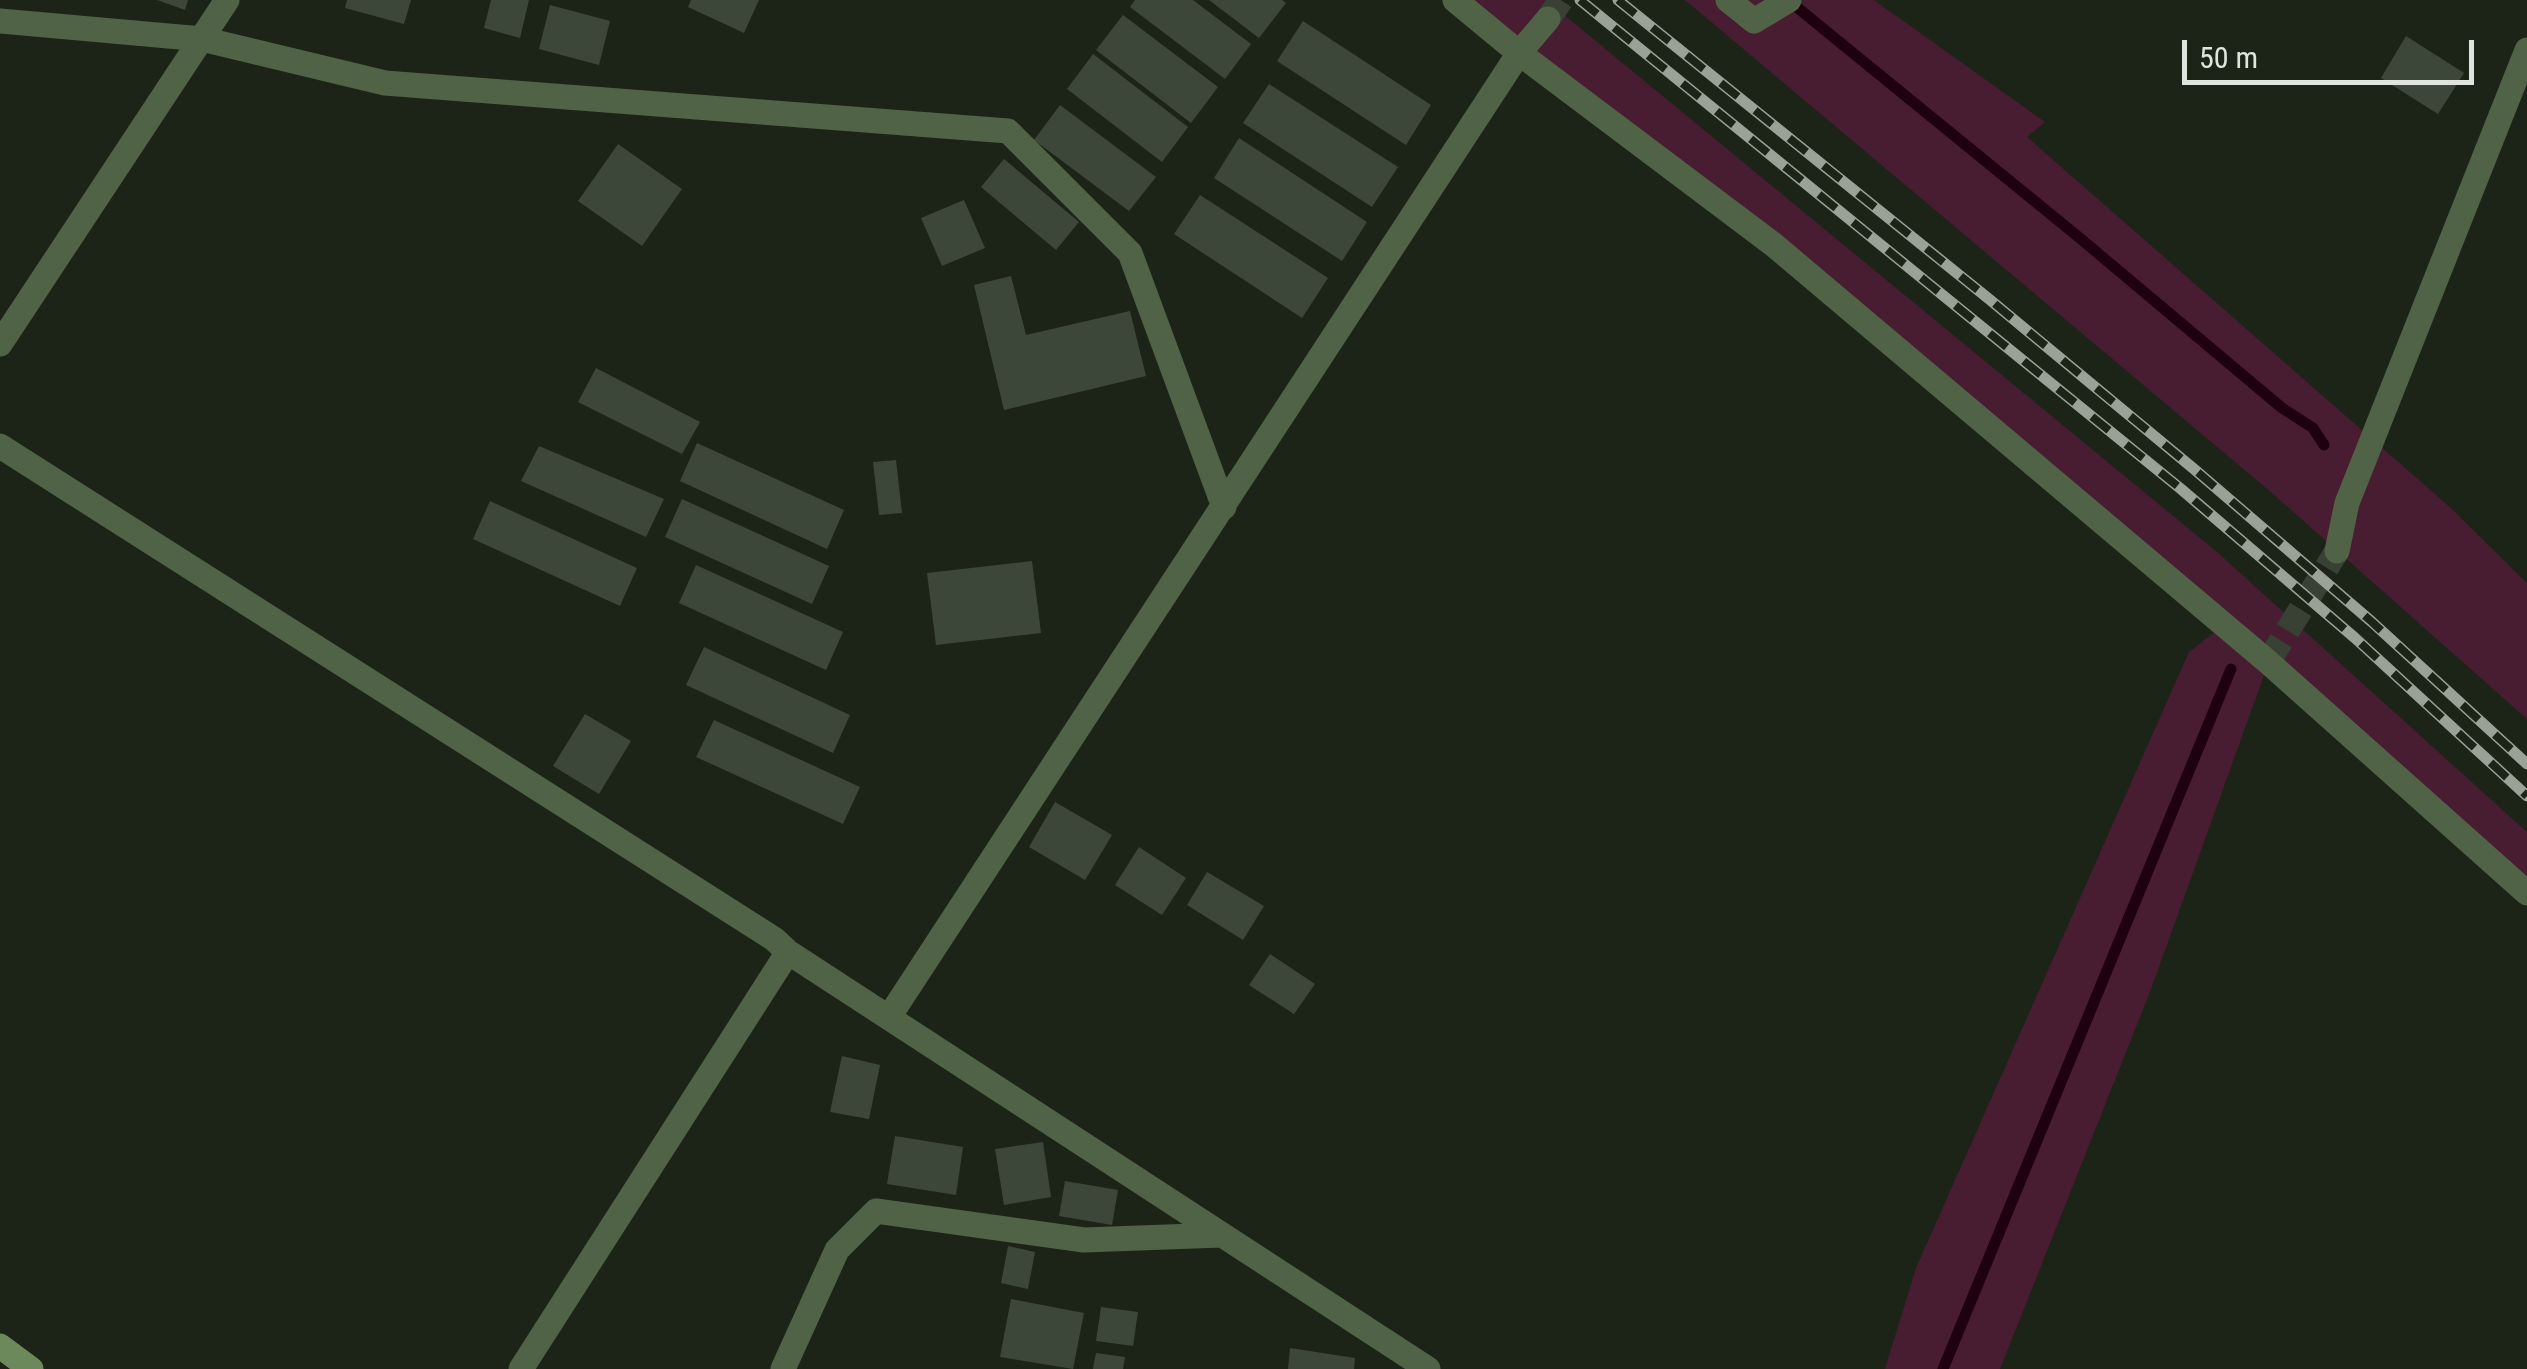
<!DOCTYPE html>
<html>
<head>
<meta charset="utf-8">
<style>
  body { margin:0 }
  #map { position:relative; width:2527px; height:1369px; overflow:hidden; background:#1c2417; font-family:"Roboto Condensed",sans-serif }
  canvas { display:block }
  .scale { position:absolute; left:2182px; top:40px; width:292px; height:45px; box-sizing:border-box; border:5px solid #dfe5dc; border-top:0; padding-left:12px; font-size:30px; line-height:35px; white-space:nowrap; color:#dfe5dc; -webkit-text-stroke:8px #1c2417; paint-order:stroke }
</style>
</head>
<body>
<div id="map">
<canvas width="2527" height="1369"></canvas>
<div class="scale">50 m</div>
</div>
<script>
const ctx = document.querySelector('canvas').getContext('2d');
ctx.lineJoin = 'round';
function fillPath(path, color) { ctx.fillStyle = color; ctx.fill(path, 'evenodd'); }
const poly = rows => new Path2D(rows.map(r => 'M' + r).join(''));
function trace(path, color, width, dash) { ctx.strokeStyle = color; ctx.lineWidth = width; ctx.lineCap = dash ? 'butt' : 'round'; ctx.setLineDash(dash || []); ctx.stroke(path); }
fillPath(poly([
  [1458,0,1546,0,2217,552,2527,832,2527,890,2267,667,2150,992,2000,1369,1885,1369,1916,1268,2189,652,2221,627],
  [1685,0,1874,0,2045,122,2027,137,2452,509,2527,583,2527,719,2272,493]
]), '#481c31');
trace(poly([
  [1788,0,2081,239,2282,408,2313,428,2324,445],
  [1943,1369,2231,669]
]), '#1e000f', 11);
fillPath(poly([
  [157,0,188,0,185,10],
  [347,0,411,0,404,24,345,8],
  [491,0,529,0,520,38,484,28],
  [691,0,759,0,744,33,688,7],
  [1135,0,1193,0,1251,44,1225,79,1130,7],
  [1209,0,1282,0,1286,3,1259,38],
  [550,5,610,21,599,65,539,49],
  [1123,15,1218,87,1191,123,1096,50],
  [1303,21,1431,105,1406,145,1277,61],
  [2406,36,2464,73,2438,114,2381,78],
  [1093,54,1188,127,1162,162,1067,89],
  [1269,84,1398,167,1372,207,1243,123],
  [1060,105,1156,177,1129,211,1034,140],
  [1239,138,1367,222,1342,261,1214,178],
  [618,144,682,189,642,246,578,201],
  [1004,159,1079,222,1056,250,981,187],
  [1200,195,1328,278,1302,318,1174,234],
  [964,200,985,248,942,266,921,218],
  [1011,276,1026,335,1130,311,1146,376,1004,410,974,285],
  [596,368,700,422,682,454,578,402],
  [697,443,844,510,827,549,680,481],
  [539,446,664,499,646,537,521,481],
  [896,460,902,513,879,515,873,462],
  [682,499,829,566,812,604,665,537],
  [490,501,637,568,620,606,473,539],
  [1032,561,1041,633,936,645,927,573],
  [696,565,843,632,826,670,679,603],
  [704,647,850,715,833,753,686,685],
  [585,714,631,741,599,794,553,766],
  [714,720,860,787,843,824,696,757],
  [1055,802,1112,835,1085,880,1029,847],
  [1139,847,1186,878,1162,915,1115,885],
  [1207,872,1264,906,1243,940,1187,905],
  [1270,954,1315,984,1294,1014,1249,985],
  [842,1056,880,1065,869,1119,830,1112],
  [895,1136,963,1147,956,1195,887,1184],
  [1043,1142,1051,1197,1004,1205,995,1149],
  [1065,1181,1118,1190,1112,1225,1059,1216],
  [1008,1246,1035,1252,1028,1289,1001,1283],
  [1011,1299,1084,1313,1073,1369,1000,1357],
  [1101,1307,1138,1312,1133,1346,1096,1341],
  [1290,1348,1355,1358,1354,1369,1288,1369],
  [1096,1353,1125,1357,1123,1369,1093,1369]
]), '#3d4739');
trace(poly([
  [1548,19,1561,0],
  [2268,662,2337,551]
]), '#394135', 25, [25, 12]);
trace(poly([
  [1455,0,1519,53,1774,245,2268,662,2527,893],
  [1728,0,1754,21,1789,0],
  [0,21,202,39,385,83,1008,131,1130,253,1224,507],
  [0,344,227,0],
  [0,446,774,939,788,952,1428,1369],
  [2337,551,2347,503,2527,50],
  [889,1017,1519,53,1548,19],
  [521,1369,788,952],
  [783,1369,837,1250,876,1211,1084,1240,1222,1235]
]), '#516346', 25);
trace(poly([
  [0,1346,31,1369]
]), '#6b895a', 25);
const rail = poly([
  [1580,0,2181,489,2355,638,2527,796],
  [1618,0,1989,299,2194,469,2372,622,2527,764]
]);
trace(rail, '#9ba197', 11);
trace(rail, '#1c2417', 8, [22]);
</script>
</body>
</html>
